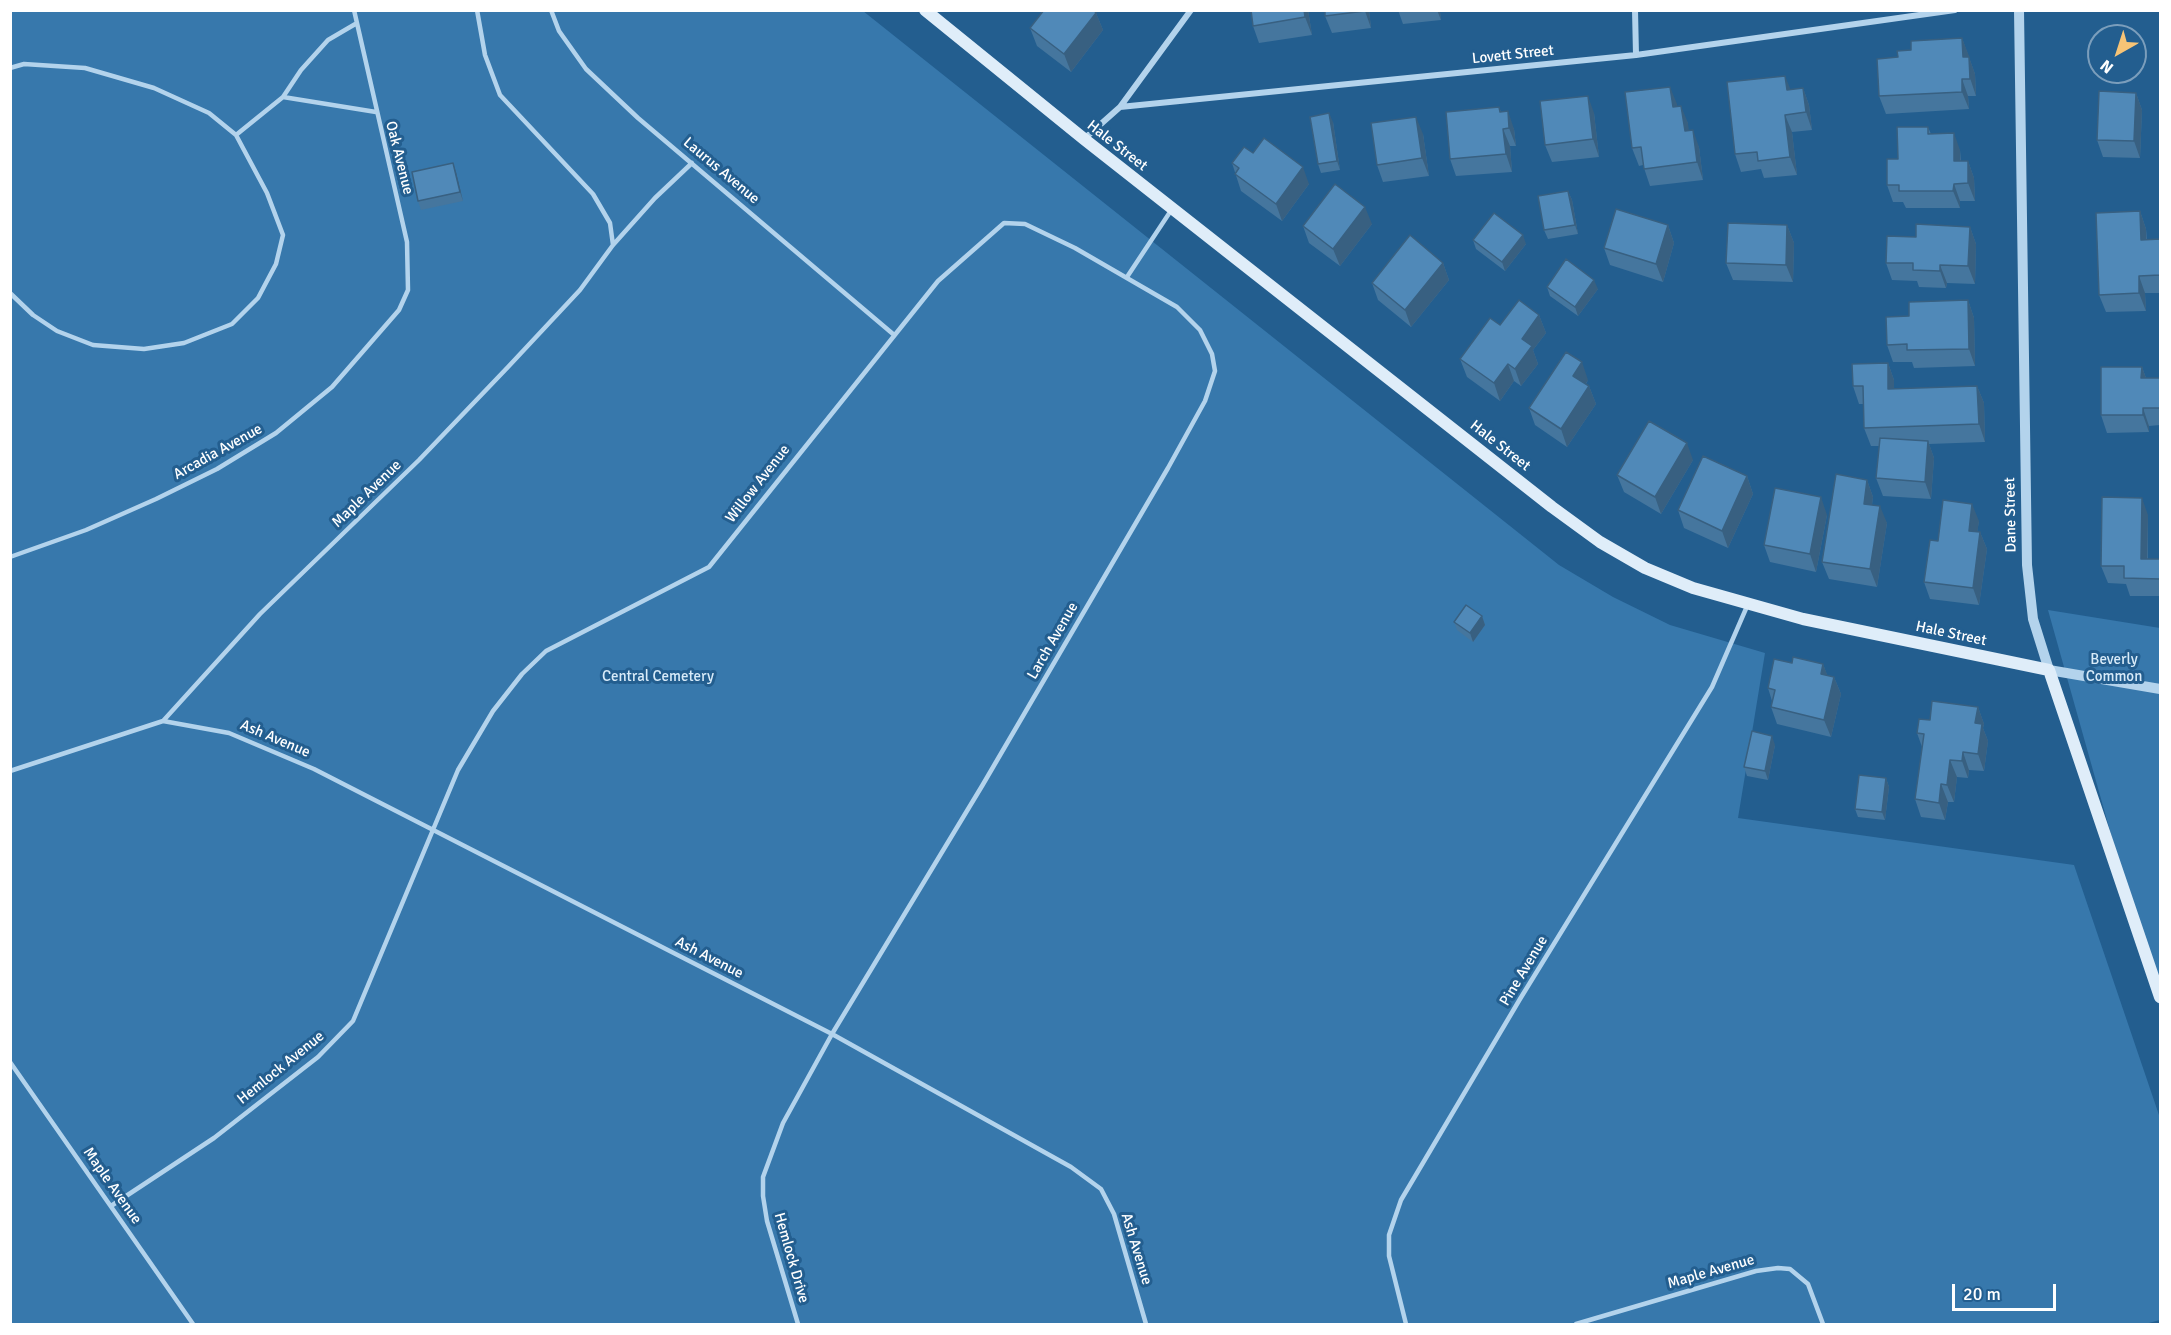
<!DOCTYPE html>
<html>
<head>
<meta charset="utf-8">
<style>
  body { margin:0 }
  #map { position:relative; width:2171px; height:1335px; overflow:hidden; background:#235e8f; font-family:Signika,sans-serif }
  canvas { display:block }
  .frame { position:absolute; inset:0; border:12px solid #fff; pointer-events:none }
  .north { position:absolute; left:2087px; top:24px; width:60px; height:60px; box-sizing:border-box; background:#235e8f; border:2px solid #7b9ebc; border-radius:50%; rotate:219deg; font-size:16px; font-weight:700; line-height:24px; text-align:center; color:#fff }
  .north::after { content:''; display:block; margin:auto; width:21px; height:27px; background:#f7c476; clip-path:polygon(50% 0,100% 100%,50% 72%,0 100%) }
  .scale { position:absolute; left:1952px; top:1284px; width:104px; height:27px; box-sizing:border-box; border:3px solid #fff; border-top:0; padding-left:8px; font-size:18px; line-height:21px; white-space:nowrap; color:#fff; -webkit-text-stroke:4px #235e8f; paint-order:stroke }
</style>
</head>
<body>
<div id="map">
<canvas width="2171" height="1335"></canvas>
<div class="frame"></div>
<div class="north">N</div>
<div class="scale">20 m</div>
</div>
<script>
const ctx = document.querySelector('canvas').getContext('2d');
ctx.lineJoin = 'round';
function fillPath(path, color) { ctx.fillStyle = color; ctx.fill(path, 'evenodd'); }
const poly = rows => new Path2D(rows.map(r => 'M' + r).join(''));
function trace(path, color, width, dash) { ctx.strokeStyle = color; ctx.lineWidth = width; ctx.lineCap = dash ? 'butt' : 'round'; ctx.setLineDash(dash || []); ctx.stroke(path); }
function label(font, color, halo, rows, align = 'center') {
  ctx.font = font + ' Signika,sans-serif'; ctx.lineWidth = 6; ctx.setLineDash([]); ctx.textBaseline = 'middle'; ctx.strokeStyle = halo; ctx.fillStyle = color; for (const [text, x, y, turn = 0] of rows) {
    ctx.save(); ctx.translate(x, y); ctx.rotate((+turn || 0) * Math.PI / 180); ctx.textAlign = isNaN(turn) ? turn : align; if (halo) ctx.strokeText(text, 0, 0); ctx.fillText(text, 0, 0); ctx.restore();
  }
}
fillPath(poly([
  [10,11,863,11,1559,565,1613,597,1670,625,1765,653,1738,818,2074,865,2160,1118,2160,1320,2145,1324,11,1324],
  [2048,610,2160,628,2160,1009]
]), '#3778ac');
trace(poly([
  [477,10,485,55,500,95,593,194,610,223,613,245],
  [551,10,559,31,586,69,638,118,893,334],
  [10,68,24,64,85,68,154,88,209,113,236,135,267,193,283,235,276,264,258,298,232,324,184,343,144,349,93,345,57,331,33,315,10,293],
  [283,97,376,112],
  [236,135,283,97,301,70,328,40,357,23],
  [1127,277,1172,209],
  [10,557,86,530,156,499,217,469,276,433,332,387,399,310,408,290,407,242,354,10],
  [163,721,229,733,314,769,832,1034,1071,1167,1101,1189,1114,1214,1146,1324],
  [10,771,163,721,260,614,419,460,508,367,580,290,613,245,655,198,692,163],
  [10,1062,193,1324],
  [111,1206,214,1138,318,1057,353,1021,458,770,493,711,522,674,546,651,709,567,938,281,1004,223,1025,224,1075,248,1177,307,1200,330,1212,354,1215,371,1205,401,1168,468,982,786,832,1034,783,1123,763,1177,763,1196,767,1221,798,1324],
  [1406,1324,1389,1256,1389,1235,1401,1200,1520,999,1712,687,1748,604],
  [1576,1324,1756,1271,1778,1268,1790,1269,1808,1284,1823,1324]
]), '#b3d3ec', 4.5);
trace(poly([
  [1635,10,1636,55],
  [1120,107,1191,10],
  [1084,139,1120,107,1636,55,1955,10]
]), '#b3d3ec', 6);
trace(poly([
  [2019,10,2027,565,2033,619,2049,670,2160,689]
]), '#b3d3ec', 10);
trace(poly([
  [925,10,1084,139,1552,507,1600,542,1645,568,1693,588,1803,619,2049,670,2160,997]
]), '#dfedf9', 12);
fillPath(poly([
  [1251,10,1308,10,1312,35,1259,43,1253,26],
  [1325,10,1369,10,1371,28,1332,33,1325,16],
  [1398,10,1450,10,1440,12,1441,20,1403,24],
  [1096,13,1103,30,1071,72,1037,46,1030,28],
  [1962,38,1975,74,1976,96,1968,96,1969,109,1886,114,1879,96,1898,57,1911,50],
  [1803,88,1809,105,1812,130,1792,132,1797,175,1764,178,1761,169,1741,172,1735,154],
  [2136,93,2142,110,2140,158,2103,157,2097,140],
  [1677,104,1677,107,1688,123,1688,131,1699,147,1703,180,1650,186,1643,165,1639,166,1632,148],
  [1499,107,1501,112,1514,129,1516,146,1510,146,1512,172,1456,176,1450,159],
  [1594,113,1599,157,1552,162,1545,145],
  [1333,122,1340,170,1321,173,1318,164],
  [1928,127,1931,134,1960,150,1961,161,1968,161,1974,178,1975,201,1960,201,1960,208,1906,208,1903,202,1893,202,1887,185,1898,159],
  [1423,134,1429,176,1383,182,1377,165],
  [1253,153,1309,184,1282,221,1241,191,1232,163],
  [456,172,463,201,421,210,418,201],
  [1568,191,1572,200,1578,234,1548,239,1544,230],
  [2140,211,2146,229,2147,239,2160,241,2160,293,2145,293,2146,311,2106,312,2099,295],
  [1372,224,1340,266,1309,243,1303,226],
  [1668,225,1674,243,1663,282,1610,265,1604,248],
  [1787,225,1794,243,1793,282,1733,280,1726,263],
  [1970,227,1976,244,1975,284,1947,283,1946,288,1919,287,1917,281,1892,280,1886,263,1916,237],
  [1473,240,1526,244,1505,271,1476,249],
  [1443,263,1449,280,1411,327,1378,300,1372,283],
  [1547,287,1598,289,1578,316,1550,296],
  [1968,300,1974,318,1975,366,1914,368,1912,362,1893,362,1887,345],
  [1539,315,1546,333,1533,350,1538,364,1521,386,1514,381,1500,401,1467,377,1460,359,1500,325],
  [1888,363,1894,380,1894,389,1977,386,1984,403,1985,442,1929,444,1934,458,1931,499,1883,496,1876,478,1879,446,1871,446,1864,428,1863,404,1859,404,1853,386],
  [2142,367,2146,378,2160,378,2160,425,2149,426,2149,432,2107,433,2101,415],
  [1588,380,1586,384,1589,386,1596,404,1567,447,1535,425,1529,408],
  [1693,460,1661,514,1624,492,1617,475],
  [1747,476,1753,494,1728,548,1684,528,1678,510],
  [1867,480,1873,497,1872,505,1887,523,1877,587,1829,579,1822,562],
  [1827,515,1816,572,1770,562,1764,545],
  [2148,515,2148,559,2160,559,2160,596,2130,596,2126,584,2108,583,2101,566],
  [1979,521,1977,532,1980,532,1987,549,1979,605,1930,599,1924,582,1938,541],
  [1482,616,1485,625,1473,642,1457,630,1454,622],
  [1792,663,1823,664,1827,675,1834,677,1841,694,1831,737,1777,724,1771,707,1772,701,1768,688],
  [1978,707,1984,724,1983,728,1988,741,1984,771,1969,770,1968,778,1957,777,1954,802,1948,802,1945,820,1921,817,1915,799,1922,747,1917,733,1930,720],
  [1775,745,1768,780,1747,776,1744,767],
  [1886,778,1889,787,1885,820,1858,817,1855,809]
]), '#45769e');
fillPath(poly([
  [1304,10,1308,10,1312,35,1305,17],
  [1369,10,1371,28,1365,11],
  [1437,10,1439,10,1440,12,1441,20],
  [1096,13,1103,30,1071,72,1064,54],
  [1962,38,1969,56,1969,59,1969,57,1975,74,1976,96,1963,57],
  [1785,76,1792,93,1787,90],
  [1962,79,1968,96,1969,109,1962,92],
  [1670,87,1677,104,1679,125,1673,107],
  [1803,88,1809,105,1812,130,1806,112],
  [2136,93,2142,110,2140,158,2134,141],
  [1588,96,1594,113,1599,157,1593,139],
  [1681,106,1688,123,1691,148,1685,131],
  [1508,111,1514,129,1516,146,1509,128],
  [1329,113,1333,122,1340,170,1337,161],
  [1785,115,1792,132,1797,175,1790,157],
  [1416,117,1423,134,1429,176,1422,158],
  [1503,129,1510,146,1512,172,1506,154],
  [1693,130,1699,147,1703,180,1697,162],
  [1954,133,1960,150,1961,178,1954,161],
  [1968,161,1974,178,1975,201,1968,183],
  [453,163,456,172,463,201,460,192],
  [1303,167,1309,184,1282,221,1276,204],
  [1954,184,1960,201,1960,208,1953,191],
  [1568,191,1572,200,1578,234,1575,225],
  [1365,207,1372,224,1340,266,1333,249],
  [2140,211,2146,229,2147,257,2141,240],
  [1668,225,1674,243,1663,282,1656,264],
  [1787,225,1794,243,1793,282,1786,265],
  [1970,227,1976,244,1975,284,1968,266],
  [1523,235,1526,244,1505,271,1502,262],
  [1443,263,1449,280,1411,327,1405,310],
  [1940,265,1947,283,1946,288,1940,271],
  [2139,276,2145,293,2146,311,2139,293],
  [1594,280,1598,289,1578,316,1575,307],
  [1968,300,1974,318,1975,366,1969,349],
  [1539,315,1546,333,1533,350,1538,364,1521,386,1515,369,1522,339],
  [1582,362,1588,380,1580,393,1573,376],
  [1888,363,1894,380,1894,406,1888,389],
  [1508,364,1514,381,1500,401,1494,383],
  [2142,367,2148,384,2141,378],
  [1589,386,1596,404,1567,447,1561,429],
  [1977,386,1984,403,1985,442,1979,424],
  [2143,408,2149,426,2149,432,2143,415],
  [1928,441,1934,458,1931,499,1925,482],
  [1687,443,1693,460,1661,514,1655,497],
  [1747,476,1753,494,1728,548,1722,531],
  [1867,480,1873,497,1870,521,1864,504],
  [1821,497,1827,515,1816,572,1810,554],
  [2142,498,2148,515,2147,576,2141,559],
  [1972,504,1979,521,1975,548,1969,531],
  [1880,506,1887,523,1877,587,1870,569],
  [1980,532,1987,549,1979,605,1973,588],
  [1482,616,1485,625,1473,642,1470,633],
  [1823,664,1830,682,1821,674],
  [1834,677,1841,694,1831,737,1824,720],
  [1978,707,1984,724,1983,728,1988,741,1984,771,1978,754,1975,723],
  [1772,736,1775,745,1768,780,1765,771],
  [1963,752,1969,770,1968,778,1962,761],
  [1950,760,1957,777,1954,802,1947,785],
  [1886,778,1889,787,1885,820,1882,812],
  [1941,784,1948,802,1945,820,1939,803]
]), '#386081');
const building = poly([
  [1044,10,1094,10,1096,13,1064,54,1030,28,1044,10],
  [1251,10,1304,10,1305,17,1253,26,1251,10],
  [1325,10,1365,10,1365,11,1325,16,1325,10],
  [1962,38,1963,57,1969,57,1970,79,1962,79,1962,92,1879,96,1877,59,1898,57,1897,51,1911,50,1911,41,1962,38],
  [1785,76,1787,90,1803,88,1806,112,1785,115,1790,157,1758,161,1757,152,1735,154,1727,82,1785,76],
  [1670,87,1673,107,1681,106,1685,131,1693,130,1697,162,1644,169,1641,147,1632,148,1625,92,1670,87],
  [2099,91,2136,93,2134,141,2097,140,2099,91],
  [1588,96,1593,139,1545,145,1540,101,1588,96],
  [1499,107,1500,112,1508,111,1509,128,1503,129,1506,154,1450,159,1446,112,1499,107],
  [1329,113,1337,161,1318,164,1310,117,1329,113],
  [1416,117,1422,158,1377,165,1371,123,1416,117],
  [1897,127,1928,127,1928,134,1954,133,1954,161,1968,161,1968,183,1954,184,1953,191,1899,191,1899,185,1887,185,1887,159,1898,159,1897,127],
  [1264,138,1303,167,1276,204,1235,174,1239,168,1232,163,1244,147,1253,153,1264,138],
  [453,163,460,192,418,201,412,172,453,163],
  [1335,184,1365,207,1333,249,1303,226,1335,184],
  [1568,191,1575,225,1544,230,1538,196,1568,191],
  [1616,209,1668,225,1656,264,1604,248,1616,209],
  [2140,211,2141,240,2160,239,2160,275,2139,276,2139,293,2099,295,2096,213,2140,211],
  [1494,213,1523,235,1502,262,1473,240,1494,213],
  [1728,223,1787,225,1786,265,1726,263,1728,223],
  [1916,224,1970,227,1968,266,1940,265,1940,271,1913,270,1913,263,1886,263,1887,236,1916,237,1916,224],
  [1410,235,1443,263,1405,310,1372,283,1410,235],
  [1566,259,1594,280,1575,307,1547,287,1566,259],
  [1519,300,1539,315,1522,339,1532,346,1515,369,1508,364,1494,383,1460,359,1490,318,1500,325,1519,300],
  [1968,300,1969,349,1907,350,1907,344,1887,345,1886,317,1909,316,1909,302,1968,300],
  [1566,352,1582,362,1573,376,1589,386,1561,429,1529,408,1566,352],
  [1888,363,1888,389,1977,386,1979,424,1864,428,1863,386,1853,386,1852,364,1888,363],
  [2101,367,2142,367,2141,378,2160,378,2160,408,2143,408,2143,415,2101,415,2101,367],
  [1649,421,1687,443,1655,497,1617,475,1649,421],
  [1880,438,1928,441,1925,482,1876,478,1880,438],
  [1703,456,1747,476,1722,531,1678,510,1703,456],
  [1836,474,1867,480,1864,504,1880,506,1870,569,1822,562,1836,474],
  [1775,488,1821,497,1810,554,1764,545,1775,488],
  [2102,497,2142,498,2141,559,2160,559,2160,579,2124,578,2124,566,2101,566,2102,497],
  [1943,500,1972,504,1969,531,1980,532,1973,588,1924,582,1930,540,1938,541,1943,500],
  [1466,605,1482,616,1470,633,1454,622,1466,605],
  [1793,657,1823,664,1821,674,1834,677,1824,720,1771,707,1775,690,1768,688,1774,659,1792,663,1793,657],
  [1932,701,1978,707,1975,723,1982,724,1978,754,1963,752,1962,761,1950,760,1947,785,1941,784,1939,803,1915,799,1924,734,1917,733,1919,719,1930,720,1932,701],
  [1752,731,1772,736,1765,771,1744,767,1752,731],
  [1859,775,1886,778,1882,812,1855,809,1859,775]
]);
fillPath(building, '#5089b8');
trace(building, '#386081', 1.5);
label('15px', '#fff', '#235e8f', [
  ["Lovett Street",1513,55,-6],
  ["Hale Street",1117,146,38],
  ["Oak Avenue",399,158,76],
  ["Laurus Avenue",721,171,40],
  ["Hale Street",1500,446,38],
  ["Arcadia Avenue",218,452,-29],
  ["Willow Avenue",758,484,-52],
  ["Maple Avenue",367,494,-44],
  ["Dane Street",2011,515,-91],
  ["Hale Street",1951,634,12],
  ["Larch Avenue",1053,641,-60],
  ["Ash Avenue",275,739,23],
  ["Ash Avenue",709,958,27],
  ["Pine Avenue",1524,971,-59],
  ["Hemlock Avenue",281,1068,-39],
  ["Maple Avenue",112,1186,55],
  ["Ash Avenue",1136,1249,73],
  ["Hemlock Drive",791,1258,74],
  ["Maple Avenue",1711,1272,-16]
]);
label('15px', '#d8ebf9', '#235e8f', [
  ["Beverly",2114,660],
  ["Common",2114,677],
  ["Central Cemetery",658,677]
]);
</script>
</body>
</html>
